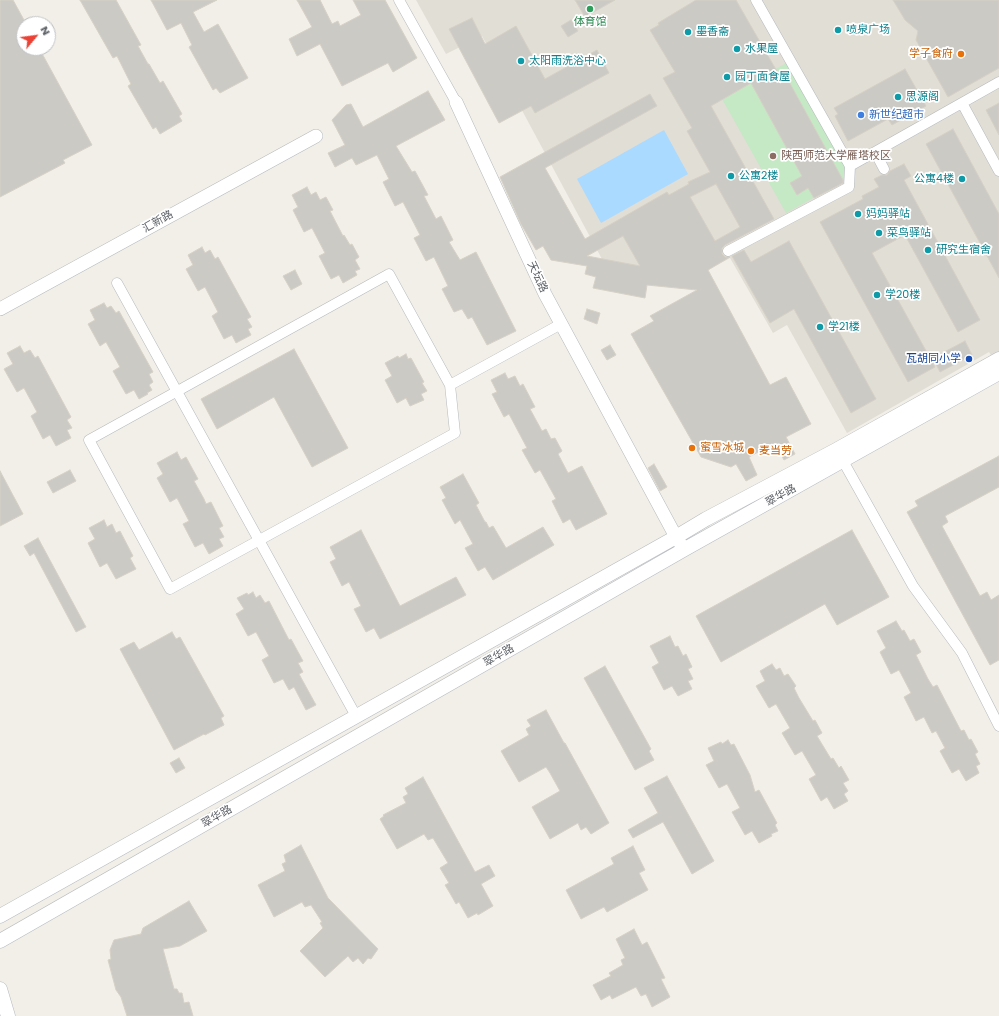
<!DOCTYPE html>
<html>
<head>
<meta charset="utf-8">
<style>
  body { margin:0 }
  #map { position:relative; width:999px; height:1016px; overflow:hidden; background:#f1efe8; font-family:Poppins,sans-serif }
  canvas { display:block }
  .north { position:absolute; left:16px; top:16px; width:40px; height:40px; box-sizing:border-box; background:#fff; border:1px solid #bfc1c3; border-radius:50%; rotate:61deg; font-size:11px; font-weight:700; line-height:16px; text-align:center; color:#5f6368 }
  .north::after { content:''; display:block; margin:auto; width:14px; height:18px; background:#ea4335; clip-path:polygon(50% 0,100% 100%,50% 72%,0 100%) }
</style>
</head>
<body>
<div id="map">
<canvas width="999" height="1016"></canvas>
<div class="north">N</div>
</div>
<script>
const ctx = document.querySelector('canvas').getContext('2d');
ctx.lineJoin = 'round';
function fillPath(path, color) { ctx.fillStyle = color; ctx.fill(path, 'evenodd'); }
const poly = rows => new Path2D(rows.map(r => 'M' + r).join(''));
function trace(path, color, width, dash) { ctx.strokeStyle = color; ctx.lineWidth = width; ctx.lineCap = dash ? 'butt' : 'round'; ctx.setLineDash(dash || []); ctx.stroke(path); }
function label(font, color, halo, rows, align = 'center') {
  ctx.font = font + ' Poppins,"Noto Sans SC",sans-serif'; ctx.lineWidth = 3.5; ctx.setLineDash([]); ctx.textBaseline = 'middle'; ctx.strokeStyle = halo; ctx.fillStyle = color; for (const [text, x, y, turn = 0] of rows) {
    ctx.save(); ctx.translate(x, y); ctx.rotate((+turn || 0) * Math.PI / 180); ctx.textAlign = isNaN(turn) ? turn : align; if (halo) ctx.strokeText(text, 0, 0); ctx.fillText(text, 0, 0); ctx.restore();
  }
}
fillPath(poly([
  [416,0,999,0,999,360,995,362,989,352,847,433,787,325,773,333,730,258,683,284,610,274,482,36,446,54]
]), '#e1ded6');
fillPath(poly([
  [788,62,845,166,844,181,786,213,722,99]
]), '#c5e8c5');
fillPath(poly([
  [664,130,688,174,601,223,577,179]
]), '#aadaff');
const building = poly([
  [0,0,13,0,24,20,24,48,39,48,92,145,63,160,65,163,0,197,0,0],
  [80,0,116,0,141,45,138,46,148,64,149,64,160,83,163,81,182,114,179,116,182,121,160,134,156,127,153,129,128,86,131,84,117,56,113,58,80,0],
  [151,0,217,0,193,12,204,32,218,24,248,78,220,93,216,88,213,90,189,47,192,45,181,23,167,30,151,0],
  [297,0,320,0,332,24,338,21,340,26,361,15,353,0,385,0,417,58,393,72,388,63,342,86,320,44,297,56,289,39,312,27,297,0],
  [575,0,615,0,585,17,575,0],
  [696,0,736,0,782,80,787,78,843,180,843,183,814,198,808,188,797,195,790,183,802,176,751,83,711,106,774,219,725,245,722,248,722,254,725,257,730,257,708,270,770,385,786,377,811,424,786,437,795,454,784,460,775,443,749,457,757,475,746,481,736,464,731,467,701,457,631,334,654,321,650,316,697,290,647,285,645,298,593,288,596,277,585,274,587,266,551,260,543,246,536,250,521,224,500,177,650,94,657,106,545,168,585,239,667,192,669,195,689,184,688,182,710,172,687,131,692,128,663,78,675,72,650,30,659,25,658,23,696,0],
  [716,184,740,227,715,241,690,197,716,184],
  [623,236,640,266,587,256,623,236],
  [893,0,999,0,999,68,948,97,916,40,918,31,905,20,893,0],
  [472,18,485,44,516,26,545,79,597,50,609,73,535,113,531,106,499,123,449,29,472,18],
  [571,20,578,31,568,37,561,26,571,20],
  [905,69,926,106,892,125,888,119,848,141,835,116,838,114,834,108,905,69],
  [428,91,445,120,396,146,412,172,415,171,428,195,424,196,436,219,441,216,453,240,449,242,460,260,476,252,516,331,487,345,472,317,468,319,462,309,454,312,442,289,448,286,434,257,426,261,414,238,420,235,403,202,395,206,383,182,389,179,377,155,356,165,352,158,335,167,328,153,345,145,332,120,346,105,351,104,363,127,428,91],
  [999,103,999,135,986,110,999,103],
  [953,129,999,214,999,278,926,144,953,129],
  [904,164,911,176,904,180,980,320,958,332,905,235,872,253,935,367,908,382,820,222,863,199,862,196,879,187,874,179,882,175,887,175,890,171,904,164],
  [307,187,311,195,316,192,320,200,326,197,333,210,330,211,343,236,344,235,350,245,352,244,359,257,355,260,360,269,355,271,357,275,343,283,339,275,331,279,319,256,325,253,312,228,304,232,293,210,298,207,292,195,307,187],
  [789,241,876,399,851,413,794,309,770,323,732,256,744,250,751,262,789,241],
  [202,247,205,253,210,250,215,259,218,257,251,317,247,319,252,327,248,329,251,335,236,343,232,335,224,339,212,316,218,312,205,287,198,291,186,269,193,265,188,255,202,247],
  [295,270,302,284,291,290,283,276,295,270],
  [104,303,107,308,111,306,116,313,119,311,153,372,149,374,153,382,149,385,152,390,147,393,148,394,139,399,134,390,126,394,113,371,120,367,106,342,100,346,88,324,95,320,90,310,104,303],
  [587,309,600,313,597,324,584,319,587,309],
  [965,341,972,355,940,372,933,358,965,341],
  [610,345,616,355,607,360,601,350,610,345],
  [20,346,24,353,30,350,35,358,38,356,71,417,67,420,72,428,67,430,71,438,56,446,50,435,43,439,31,416,37,412,24,388,17,392,4,369,13,364,7,353,20,346],
  [294,349,348,448,312,467,274,397,217,429,201,399,294,349],
  [406,354,408,359,411,358,424,382,422,383,427,391,421,394,424,400,410,406,406,398,397,403,385,380,392,376,385,363,398,356,399,358,406,354],
  [505,373,508,379,515,376,520,386,523,384,535,407,530,409,542,431,546,429,551,439,555,438,562,451,558,454,568,473,582,466,607,514,576,530,570,519,563,523,552,501,556,499,540,470,535,473,522,450,527,448,509,414,504,417,492,394,497,392,491,380,505,373],
  [177,452,181,460,186,457,198,479,194,481,204,499,206,504,211,502,223,526,219,528,224,537,219,539,223,546,209,554,203,543,195,547,183,524,189,521,177,498,170,502,157,478,163,474,157,463,177,452],
  [999,456,999,487,945,516,948,522,942,526,980,596,987,592,991,600,999,595,999,660,990,665,907,512,918,506,915,501,999,456],
  [654,464,667,487,660,491,648,468,654,464],
  [70,470,76,481,53,493,47,482,70,470],
  [0,471,23,514,0,526,0,471],
  [463,474,479,503,476,505,485,522,486,522,489,528,493,526,506,548,543,527,554,545,493,580,485,567,478,571,465,548,473,544,460,520,455,524,442,500,446,498,440,487,463,474],
  [104,520,107,527,112,524,116,533,120,531,133,556,130,558,136,569,116,579,107,563,100,567,88,543,95,539,89,528,104,520],
  [361,530,400,606,456,577,466,595,380,639,374,628,366,632,354,609,361,606,349,582,342,586,330,562,336,559,330,547,361,530],
  [852,530,889,597,837,625,825,604,721,662,696,616,852,530],
  [38,538,86,627,76,632,34,553,30,556,24,546,38,538],
  [253,592,256,598,260,595,265,603,269,601,289,640,291,639,303,661,298,663,303,672,299,674,316,705,306,710,294,687,289,690,283,679,274,683,262,660,269,656,256,632,248,636,236,614,244,609,237,598,247,593,248,595,253,592],
  [896,621,902,631,904,630,910,641,914,639,921,652,916,655,928,679,933,687,937,685,961,731,964,730,969,740,971,739,978,752,975,754,980,764,976,766,979,773,966,781,959,769,952,773,940,751,945,748,936,731,932,733,924,717,916,721,904,697,911,693,899,670,891,674,880,652,886,648,877,631,896,621],
  [172,632,176,639,180,637,224,716,221,718,224,725,205,735,204,734,174,750,120,649,134,642,139,650,172,632],
  [670,636,675,647,678,646,683,656,686,654,692,667,688,669,693,679,688,681,692,689,678,696,672,686,664,690,652,667,659,663,650,646,670,636],
  [772,664,776,670,780,668,784,676,788,674,796,686,794,688,799,698,813,721,815,720,822,733,817,736,831,759,833,758,839,768,841,766,849,780,843,783,848,791,844,794,848,801,834,809,827,797,821,801,809,779,816,775,802,751,795,755,782,733,790,728,776,704,769,708,756,686,765,681,760,671,772,664],
  [605,666,651,749,649,751,654,760,635,770,584,678,605,666],
  [546,710,564,743,565,743,609,823,591,834,586,827,581,830,578,823,550,839,532,807,560,791,550,773,546,767,519,782,501,751,529,735,526,729,531,726,527,720,546,710],
  [728,740,731,745,734,744,750,775,755,792,759,790,777,823,775,825,778,831,771,834,772,836,759,843,752,831,745,835,732,812,740,808,727,784,719,788,706,765,714,761,708,748,721,742,722,744,728,740],
  [179,758,185,768,176,773,170,763,179,758],
  [667,776,714,861,692,874,663,822,633,838,628,830,658,813,644,788,667,776],
  [423,777,475,872,489,865,495,876,481,884,493,906,478,915,477,913,468,918,459,902,456,904,451,895,445,885,449,883,440,868,448,863,433,838,428,840,424,834,397,849,380,819,384,816,383,815,406,803,403,797,408,794,405,788,423,777],
  [301,845,328,898,378,949,371,959,368,958,363,964,358,958,353,962,348,956,325,977,300,951,323,928,320,923,322,922,311,905,305,907,302,902,274,917,258,885,285,871,282,864,286,862,284,855,301,845],
  [633,846,645,870,639,873,648,890,607,912,604,907,581,919,566,890,614,864,611,858,633,846],
  [189,901,207,931,180,946,163,949,174,989,177,989,179,993,182,993,184,1003,189,1002,193,1016,127,1016,121,997,116,990,108,960,111,959,110,950,114,940,141,934,143,928,189,901],
  [634,929,642,945,647,942,665,978,661,979,670,997,652,1007,646,994,641,996,636,987,612,999,610,995,601,1000,593,985,611,976,609,973,623,965,621,960,625,958,616,939,634,929]
]);
fillPath(building, '#cccac5');
trace(building, '#d6d1c6', 1);
const minor = poly([
  [399,0,456,102],
  [962,103,999,171],
  [875,152,884,169],
  [850,166,999,82],
  [728,251,849,187,850,166,756,0],
  [389,274,450,385,455,433,170,589,89,440,389,274],
  [117,283,356,716],
  [450,385,561,324],
  [843,461,913,586,962,653,999,726]
]);
const tertiary = poly([
  [456,102,545,294,676,537,682,546],
  [0,309,316,136]
]);
const secondary = poly([
  [0,916,676,537,706,519,836,450,999,359],
  [0,941,685,549,999,373],
  [0,989,8,1016]
]);
trace(minor, '#b5b8bc', 11);
trace(tertiary, '#b5b8bc', 14);
trace(secondary, '#b6babf', 15);
trace(minor, '#fff', 10);
trace(tertiary, '#fff', 13);
trace(secondary, '#fff', 14);
for (const [x, y, r, color] of [
  [590,9,4,"#2e9e5b"],
  [838,30,4,"#0f9aa8"],
  [688,32,4,"#0f9aa8"],
  [737,49,4,"#0f9aa8"],
  [961,54,4,"#e8710a"],
  [521,61,4,"#0f9aa8"],
  [727,77,4,"#0f9aa8"],
  [898,97,4,"#0f9aa8"],
  [861,115,4,"#3f7fe0"],
  [773,156,4,"#8d6e63"],
  [731,176,4,"#0f9aa8"],
  [962,179,4,"#0f9aa8"],
  [858,214,4,"#0f9aa8"],
  [879,233,4,"#0f9aa8"],
  [928,250,4,"#0f9aa8"],
  [877,295,4,"#0f9aa8"],
  [820,327,4,"#0f9aa8"],
  [969,359,4,"#1a4fb4"],
  [692,448,4,"#e8710a"],
  [751,451,4,"#e8710a"]
]) { const dot = new Path2D(); dot.arc(x, y, r, 0, 2 * Math.PI); ctx.fillStyle = color; ctx.fill(dot); trace(dot, '#fff', 1.5); }
label('11px', '#27864d', '#fff', [
  ["体育馆",590,22]
]);
label('11px', '#0d838f', '#fff', [
  ["喷泉广场",846,30],
  ["墨香斋",696,32],
  ["水果屋",745,49],
  ["太阳雨洗浴中心",529,61],
  ["园丁面食屋",735,77],
  ["思源阁",906,97],
  ["公寓2楼",739,176],
  ["公寓4楼",954,179,"right"],
  ["妈妈驿站",866,214],
  ["菜鸟驿站",887,233],
  ["研究生宿舍",936,250],
  ["学20楼",885,295],
  ["学21楼",828,327]
], 'left');
label('11px', '#c56008', '#fff', [
  ["学子食府",953,54,"right"],
  ["蜜雪冰城",700,448],
  ["麦当劳",759,451]
], 'left');
label('11px', '#366cbe', '#fff', [
  ["新世纪超市",869,115]
], 'left');
label('11px', '#785e54', '#fff', [
  ["陕西师范大学雁塔校区",781,156]
], 'left');
label('11px', '#5f6368', '#fff', [
  ["汇新路",158,222,-29],
  ["天坛路",537,277,65],
  ["翠华路",781,496,-29],
  ["翠华路",499,656,-30],
  ["翠华路",217,817,-30]
]);
label('11px', '#164399', '#fff', [
  ["瓦胡同小学",961,359]
], 'right');
</script>
</body>
</html>
